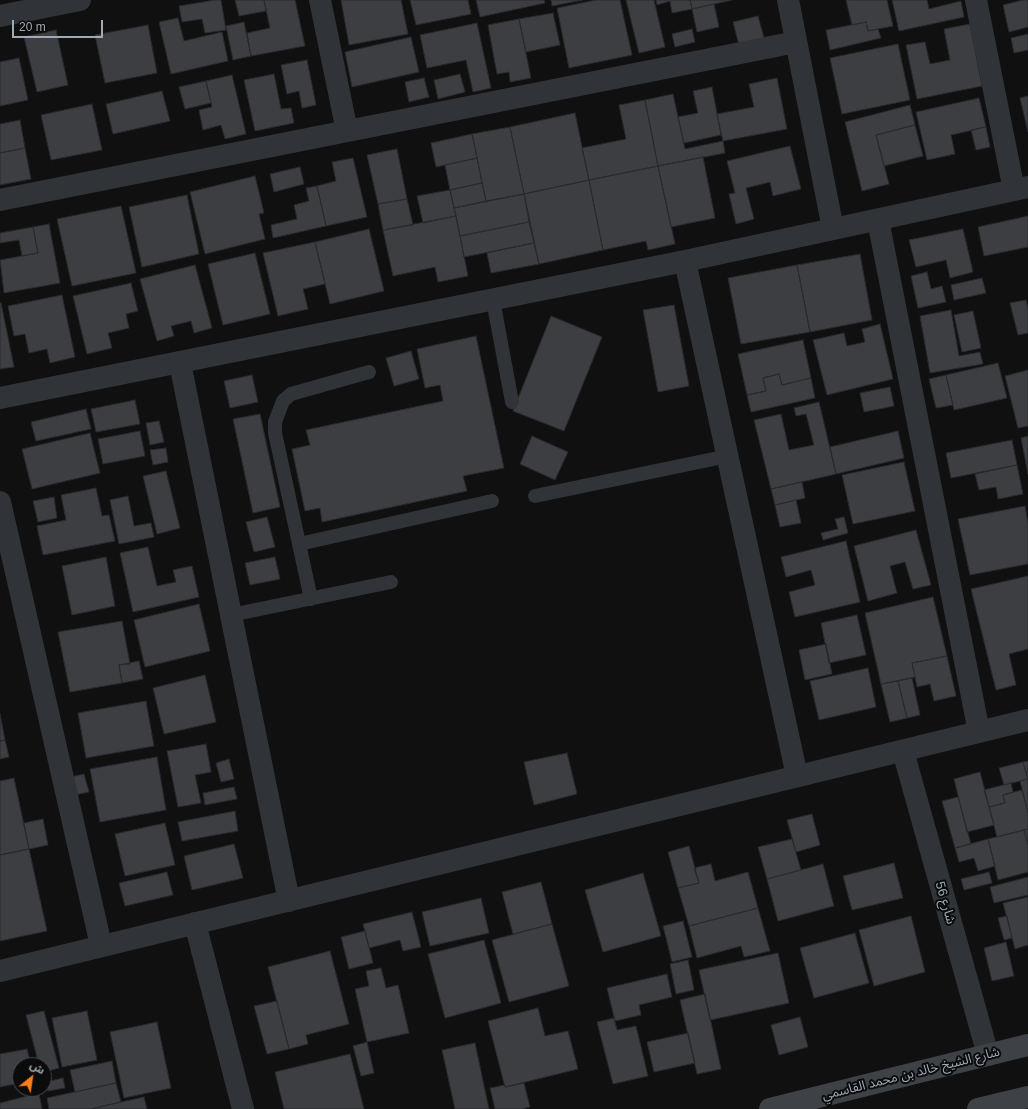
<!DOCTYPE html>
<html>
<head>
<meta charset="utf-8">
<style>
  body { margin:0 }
  #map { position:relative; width:1028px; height:1109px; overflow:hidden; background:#101011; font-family:Arial,"Noto Sans Arabic",sans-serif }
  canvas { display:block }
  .north { position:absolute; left:12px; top:1057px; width:40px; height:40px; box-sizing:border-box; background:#0b0b0c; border:1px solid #464b4f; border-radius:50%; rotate:30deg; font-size:11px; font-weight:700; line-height:16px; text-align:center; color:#9faab4 }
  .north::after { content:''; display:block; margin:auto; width:14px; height:18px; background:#ff7d1a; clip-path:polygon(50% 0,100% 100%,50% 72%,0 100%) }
  .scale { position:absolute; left:12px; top:20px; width:91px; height:18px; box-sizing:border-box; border:2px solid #9faab4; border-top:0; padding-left:5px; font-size:12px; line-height:14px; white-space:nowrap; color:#9faab4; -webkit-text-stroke:3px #0b0b0c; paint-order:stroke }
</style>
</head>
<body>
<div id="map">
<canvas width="1028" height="1109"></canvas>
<div class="north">ش</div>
<div class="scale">20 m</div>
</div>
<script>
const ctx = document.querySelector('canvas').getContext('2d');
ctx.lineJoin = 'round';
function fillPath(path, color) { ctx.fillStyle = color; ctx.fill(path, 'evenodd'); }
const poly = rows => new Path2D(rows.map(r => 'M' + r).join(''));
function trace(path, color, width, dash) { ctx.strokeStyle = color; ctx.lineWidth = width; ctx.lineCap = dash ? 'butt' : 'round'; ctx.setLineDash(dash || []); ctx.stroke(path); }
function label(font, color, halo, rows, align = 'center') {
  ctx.font = font + ' Arial,"Noto Sans Arabic",sans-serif'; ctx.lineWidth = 4; ctx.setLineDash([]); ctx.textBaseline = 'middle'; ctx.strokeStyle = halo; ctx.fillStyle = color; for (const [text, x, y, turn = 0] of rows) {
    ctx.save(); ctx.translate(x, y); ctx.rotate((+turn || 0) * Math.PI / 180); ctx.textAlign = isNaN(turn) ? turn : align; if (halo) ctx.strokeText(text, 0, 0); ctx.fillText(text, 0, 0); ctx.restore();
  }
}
const building = poly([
  [215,0,221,0,226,30,205,33,202,19,182,22,179,6,215,0],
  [235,0,264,0,266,11,239,16,235,0],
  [264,0,295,0,305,46,251,56,247,33,270,28,264,0],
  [341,0,401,0,408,34,349,45,341,0],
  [410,0,468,0,471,14,416,25,410,0],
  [476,0,544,0,545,3,480,17,476,0],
  [551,0,583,0,552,6,551,0],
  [596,0,620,0,632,55,569,68,557,8,596,0],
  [626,0,654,0,665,47,639,53,626,0],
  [656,0,690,0,692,9,672,13,670,1,657,5,656,0],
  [690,0,732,0,692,9,690,0],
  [846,0,887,0,893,26,868,31,866,22,852,25,846,0],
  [892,0,927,0,929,9,961,1,964,17,899,31,892,0],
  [1023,0,1028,0,1028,27,1009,32,1003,5,1023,0],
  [714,4,719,27,697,32,692,9,714,4],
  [553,13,560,45,526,52,519,19,553,13],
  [758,16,764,38,739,45,733,22,758,16],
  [178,18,184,41,222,32,228,61,171,74,159,22,178,18],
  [519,19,531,78,510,82,509,72,497,74,488,25,519,19],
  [244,22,251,56,233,60,226,26,244,22],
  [866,22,868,31,878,29,881,38,830,50,826,30,866,22],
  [477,23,491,88,473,92,466,60,427,68,420,35,477,23],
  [970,24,982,86,917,99,906,45,925,42,930,64,950,60,944,29,970,24],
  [148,25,157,73,105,83,95,35,148,25],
  [692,29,695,42,675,47,672,34,692,29],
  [56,30,68,85,37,92,24,37,56,30],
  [1028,34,1028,50,1014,53,1011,38,1028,34],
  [411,37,419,72,352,87,345,52,411,37],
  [898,44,910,100,842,114,830,58,898,44],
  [19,58,28,100,0,106,0,62,19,58],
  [307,60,316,105,302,108,299,91,287,94,281,65,307,60],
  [274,74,281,109,291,108,294,123,255,131,244,80,274,74],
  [460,74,465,92,438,99,434,80,460,74],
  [232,75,246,134,225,139,221,125,203,130,199,110,212,107,206,81,232,75],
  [424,78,429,97,409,102,405,82,424,78],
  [777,78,787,129,723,141,717,114,754,107,749,84,777,78],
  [206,81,211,103,185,109,179,87,206,81],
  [712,87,721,135,684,143,678,117,698,113,693,91,712,87],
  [162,91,170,121,113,134,106,104,162,91],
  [673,94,685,149,723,141,725,153,658,166,645,100,673,94],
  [1028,96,1028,132,1020,98,1028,96],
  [979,98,986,127,951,135,955,154,927,160,916,112,979,98],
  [645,100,658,166,589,180,582,148,626,139,619,105,645,100],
  [92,104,102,150,51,160,41,115,92,104],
  [910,105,915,125,876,135,889,184,862,191,845,122,910,105],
  [575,113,589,180,524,194,510,127,575,113],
  [20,120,25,148,0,153,0,124,20,120],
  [915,125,923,156,884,166,876,135,915,125],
  [510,127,524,194,486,201,472,134,510,127],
  [986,127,990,147,976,150,971,130,986,127],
  [472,134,477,158,436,167,431,143,472,134],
  [790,146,801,189,773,196,770,182,746,188,754,219,736,224,729,194,735,193,727,161,790,146],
  [25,148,31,179,0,185,0,153,25,148],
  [397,149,407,199,378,204,367,155,397,149],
  [703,157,715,218,671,227,658,166,703,157],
  [353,158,367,217,326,226,317,186,336,181,332,162,353,158],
  [477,158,482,183,450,190,445,165,477,158],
  [658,166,675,244,648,250,646,241,603,250,589,180,658,166],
  [300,167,304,184,274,192,270,174,300,167],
  [255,176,264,213,259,214,265,239,205,254,190,192,255,176],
  [589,180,603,250,539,264,524,194,589,180],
  [482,183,486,201,454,208,450,190,482,183],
  [317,186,326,226,273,238,271,225,297,219,294,205,309,201,306,188,317,186],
  [450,190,456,216,423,223,417,196,450,190],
  [524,194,529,222,460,236,454,208,524,194],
  [187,195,199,254,142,267,129,207,187,195],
  [407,199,413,225,383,230,378,204,407,199],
  [121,206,136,273,72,286,57,219,121,206],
  [456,216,468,276,438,282,435,267,393,276,383,230,456,216],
  [1028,216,1028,247,984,256,978,227,1028,216],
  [529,222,534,243,464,257,460,236,529,222],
  [49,224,60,283,4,293,0,260,38,253,33,227,49,224],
  [33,227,38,253,22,256,19,240,0,243,0,233,33,227],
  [369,229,384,291,330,304,315,242,369,229],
  [963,229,973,272,950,278,946,260,916,267,909,240,963,229],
  [315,242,325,284,303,289,308,309,278,316,263,253,315,242],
  [534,243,539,264,491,273,487,253,534,243],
  [255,253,270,314,223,325,208,264,255,253],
  [860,254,872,320,810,332,797,265,860,254],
  [195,265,212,328,194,333,191,321,171,326,174,336,157,341,140,279,195,265],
  [797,265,810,332,741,344,728,278,797,265],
  [927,272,931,289,942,286,946,302,918,308,911,276,927,272],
  [982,278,986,293,954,300,951,285,982,278],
  [131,283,138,311,126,314,129,328,108,333,112,348,87,354,73,296,131,283],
  [62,295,75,357,50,363,47,349,29,353,25,334,14,336,8,306,62,295],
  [1026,300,1028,309,1028,333,1018,335,1010,303,1026,300],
  [0,303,1,303,14,367,0,369,0,303],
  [674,305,689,386,658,392,643,310,674,305],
  [951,310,959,356,980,352,983,364,930,373,920,316,951,310],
  [973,311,981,348,962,352,954,315,973,311],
  [551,316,602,337,564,431,513,411,551,316],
  [880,324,893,379,827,395,813,340,844,333,847,346,865,342,862,329,880,324],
  [476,336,504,468,463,476,467,491,322,522,320,508,305,511,292,449,310,445,306,430,443,401,440,385,425,388,417,349,476,336],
  [803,340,811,378,782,385,779,374,763,378,766,391,747,395,738,354,803,340],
  [411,351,419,379,394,386,386,358,411,351],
  [998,363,1007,398,954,410,946,375,998,363],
  [1028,370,1028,426,1018,428,1005,376,1028,370],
  [779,374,782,385,811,378,815,398,751,412,747,395,766,391,763,378,779,374],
  [252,375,258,402,230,408,224,381,252,375],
  [946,375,953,405,936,408,929,379,946,375],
  [890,387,894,406,864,412,860,393,890,387],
  [135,400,140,424,96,432,91,409,135,400],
  [819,402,836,474,771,489,754,420,781,414,789,450,814,445,806,414,796,416,794,408,819,402],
  [86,409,91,429,36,441,31,422,86,409],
  [260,414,280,507,253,513,233,419,260,414],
  [159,421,164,442,150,445,146,423,159,421],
  [140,431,145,456,103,464,98,439,140,431],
  [898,431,904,458,836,474,830,447,898,431],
  [90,433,100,473,32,489,22,449,90,433],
  [532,436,568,452,555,480,520,464,532,436],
  [1028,436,1028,474,1021,438,1028,436],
  [1012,440,1017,465,951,478,946,453,1012,440],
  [166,448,168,462,153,465,150,450,166,448],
  [904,462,915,511,853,524,842,475,904,462],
  [1017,465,1023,494,998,499,996,487,979,490,975,474,1017,465],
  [166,471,180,528,157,534,143,476,166,471],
  [802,482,805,498,775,505,771,489,802,482],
  [96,488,102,516,109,515,115,541,43,555,37,526,66,520,61,495,96,488],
  [128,496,134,526,151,523,154,537,119,544,110,500,128,496],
  [54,497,57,518,38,522,33,501,54,497],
  [796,500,801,523,780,527,775,505,796,500],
  [1025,506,1028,523,1028,564,970,575,958,519,1025,506],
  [267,517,275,547,254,552,246,522,267,517],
  [844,517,848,533,823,540,821,533,838,529,835,519,844,517],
  [916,530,931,585,913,589,905,562,890,566,897,593,868,601,854,546,916,530],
  [846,541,860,602,795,617,789,592,815,585,811,570,786,577,781,557,846,541],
  [148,547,157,586,176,582,173,570,192,566,199,597,133,612,120,553,148,547],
  [106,557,115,606,72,615,62,566,106,557],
  [275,557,280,579,250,585,245,563,275,557],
  [1028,576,1028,649,1009,654,1016,685,996,690,971,589,1028,576],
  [933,597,947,656,912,663,915,677,881,684,865,613,933,597],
  [199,604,210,651,145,667,134,620,199,604],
  [857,615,866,655,829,663,821,623,857,615],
  [122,621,130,664,119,665,122,683,70,692,58,632,122,621],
  [826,644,832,674,805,680,799,650,826,644],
  [947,656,956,696,934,701,930,684,917,687,912,663,947,656],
  [139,661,143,679,122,683,119,665,139,661],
  [868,668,876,707,819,720,810,681,868,668],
  [205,675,216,722,164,734,153,688,205,675],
  [912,678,920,715,907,718,898,681,912,678],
  [898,681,907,718,890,722,881,684,898,681],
  [146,701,154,746,86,758,78,713,146,701],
  [0,714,5,740,0,741,0,714],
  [5,740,9,757,0,759,0,741,5,740],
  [206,744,211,772,195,775,201,803,178,807,167,751,206,744],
  [567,753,577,794,534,805,524,762,567,753],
  [157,757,166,810,100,822,90,769,157,757],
  [229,759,234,779,221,782,216,763,229,759],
  [1028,761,1028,813,1020,781,1028,779,1023,762,1028,761],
  [1023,762,1028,779,1004,785,999,768,1023,762],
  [980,772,994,825,967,832,954,779,980,772],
  [84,774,89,792,75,795,71,777,84,774],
  [14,778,29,849,0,855,0,781,14,778],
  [1011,783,1013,792,1003,795,1005,803,989,807,984,790,1011,783],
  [234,787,237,799,205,805,203,793,234,787],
  [1022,790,1028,813,1028,829,997,837,989,807,1005,803,1003,795,1022,790],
  [958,797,971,844,955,848,942,801,958,797],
  [235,811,238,831,182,841,178,822,235,811],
  [812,814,820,845,796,852,787,820,812,814],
  [43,819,48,845,29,849,24,823,43,819],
  [165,823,175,865,125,876,115,834,165,823],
  [1028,829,1028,845,1024,830,1028,829],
  [1024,830,1028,845,1028,872,998,880,988,839,1024,830],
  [792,839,801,870,767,879,758,847,792,839],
  [988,839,995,866,978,871,974,858,959,862,955,848,988,839],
  [234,844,243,878,192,890,184,856,234,844],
  [689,846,699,883,678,888,668,852,689,846],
  [29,849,47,931,0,941,0,855,29,849],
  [894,863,903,898,852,910,843,876,894,863],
  [711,864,715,881,748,872,758,908,689,926,678,888,699,883,694,868,711,864],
  [823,864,834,906,778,921,767,879,823,864],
  [167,872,173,895,125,906,119,883,167,872],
  [989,872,992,883,964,890,961,879,989,872],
  [643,873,661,936,603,952,585,890,643,873],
  [1028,877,1028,895,994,903,990,887,1028,877],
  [541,882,552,924,513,934,502,892,541,882],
  [1028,897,1028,945,1015,949,1003,903,1028,897],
  [481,898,489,933,430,946,422,912,481,898],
  [758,908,770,951,744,957,741,946,697,958,689,926,758,908],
  [412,912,421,947,403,951,400,940,369,948,363,924,412,912],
  [911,916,925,972,874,986,859,930,911,916],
  [1007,916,1012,938,1004,940,998,918,1007,916],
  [683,921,692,957,672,962,663,926,683,921],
  [552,924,569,986,509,1002,492,940,552,924],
  [365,931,373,963,349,969,341,937,365,931],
  [855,933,869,983,814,998,800,948,855,933],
  [484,940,501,1003,445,1018,428,954,484,940],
  [1006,942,1014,976,992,981,984,948,1006,942],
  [330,951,349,1024,306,1035,308,1044,289,1049,268,967,330,951],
  [778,953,789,1003,710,1020,699,970,778,953],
  [688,960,694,990,676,994,670,964,688,960],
  [381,968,386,988,398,985,409,1033,367,1042,355,989,369,986,366,971,381,968],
  [667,974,672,997,639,1005,641,1015,615,1021,607,988,667,974],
  [705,994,721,1069,697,1074,680,1000,705,994],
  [277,1001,289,1049,267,1054,254,1006,277,1001],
  [538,1008,545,1036,568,1031,578,1069,505,1087,488,1021,538,1008],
  [44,1011,59,1068,44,1072,44,1065,39,1065,26,1015,44,1011],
  [87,1011,97,1060,62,1067,52,1018,87,1011],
  [800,1017,808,1047,779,1055,771,1025,800,1017],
  [614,1018,617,1030,636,1026,648,1076,613,1084,597,1022,614,1018],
  [157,1022,171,1088,124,1098,110,1032,157,1022],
  [688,1033,695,1063,654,1072,647,1042,688,1033],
  [367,1042,374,1073,361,1076,353,1046,367,1042],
  [475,1043,489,1109,455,1109,442,1050,475,1043],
  [27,1049,31,1065,20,1065,20,1083,0,1087,0,1054,27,1049],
  [350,1054,364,1109,284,1109,275,1072,350,1054],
  [112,1061,116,1083,75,1092,70,1070,112,1061],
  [63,1078,65,1088,48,1091,46,1082,63,1078],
  [116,1083,121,1102,91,1109,49,1109,47,1098,116,1083],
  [524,1083,530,1107,522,1109,495,1109,490,1088,505,1085,505,1087,524,1083],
  [39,1093,42,1109,0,1109,0,1103,39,1093],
  [144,1097,147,1109,91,1109,121,1102,144,1097]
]);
fillPath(building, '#3c3e42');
trace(building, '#292a2e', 1);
trace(poly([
  [493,300,512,402],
  [535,496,728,456],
  [299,544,492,501],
  [311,599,275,433,275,422,283,401,291,394,369,372],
  [231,615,391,582]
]), '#303337', 14);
trace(poly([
  [320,0,347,131],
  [788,0,833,229],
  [976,0,1014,190],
  [0,16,80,0],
  [0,200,796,42],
  [878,220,979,732],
  [685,261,797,776],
  [180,363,289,901],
  [0,398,685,261,1028,187],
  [0,502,101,945],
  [903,751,988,1055],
  [195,923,243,1109],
  [0,971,1028,720]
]), '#303337', 22);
trace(poly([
  [770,1109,1028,1045],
  [978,1109,1028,1097]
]), '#3e4247', 22);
label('13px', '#9faab4', '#0b0b0c', [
  ["شارع 56",945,903,74],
  ["شارع الشيخ خالد بن محمد القاسمي",911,1074,-14]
]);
</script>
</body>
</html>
